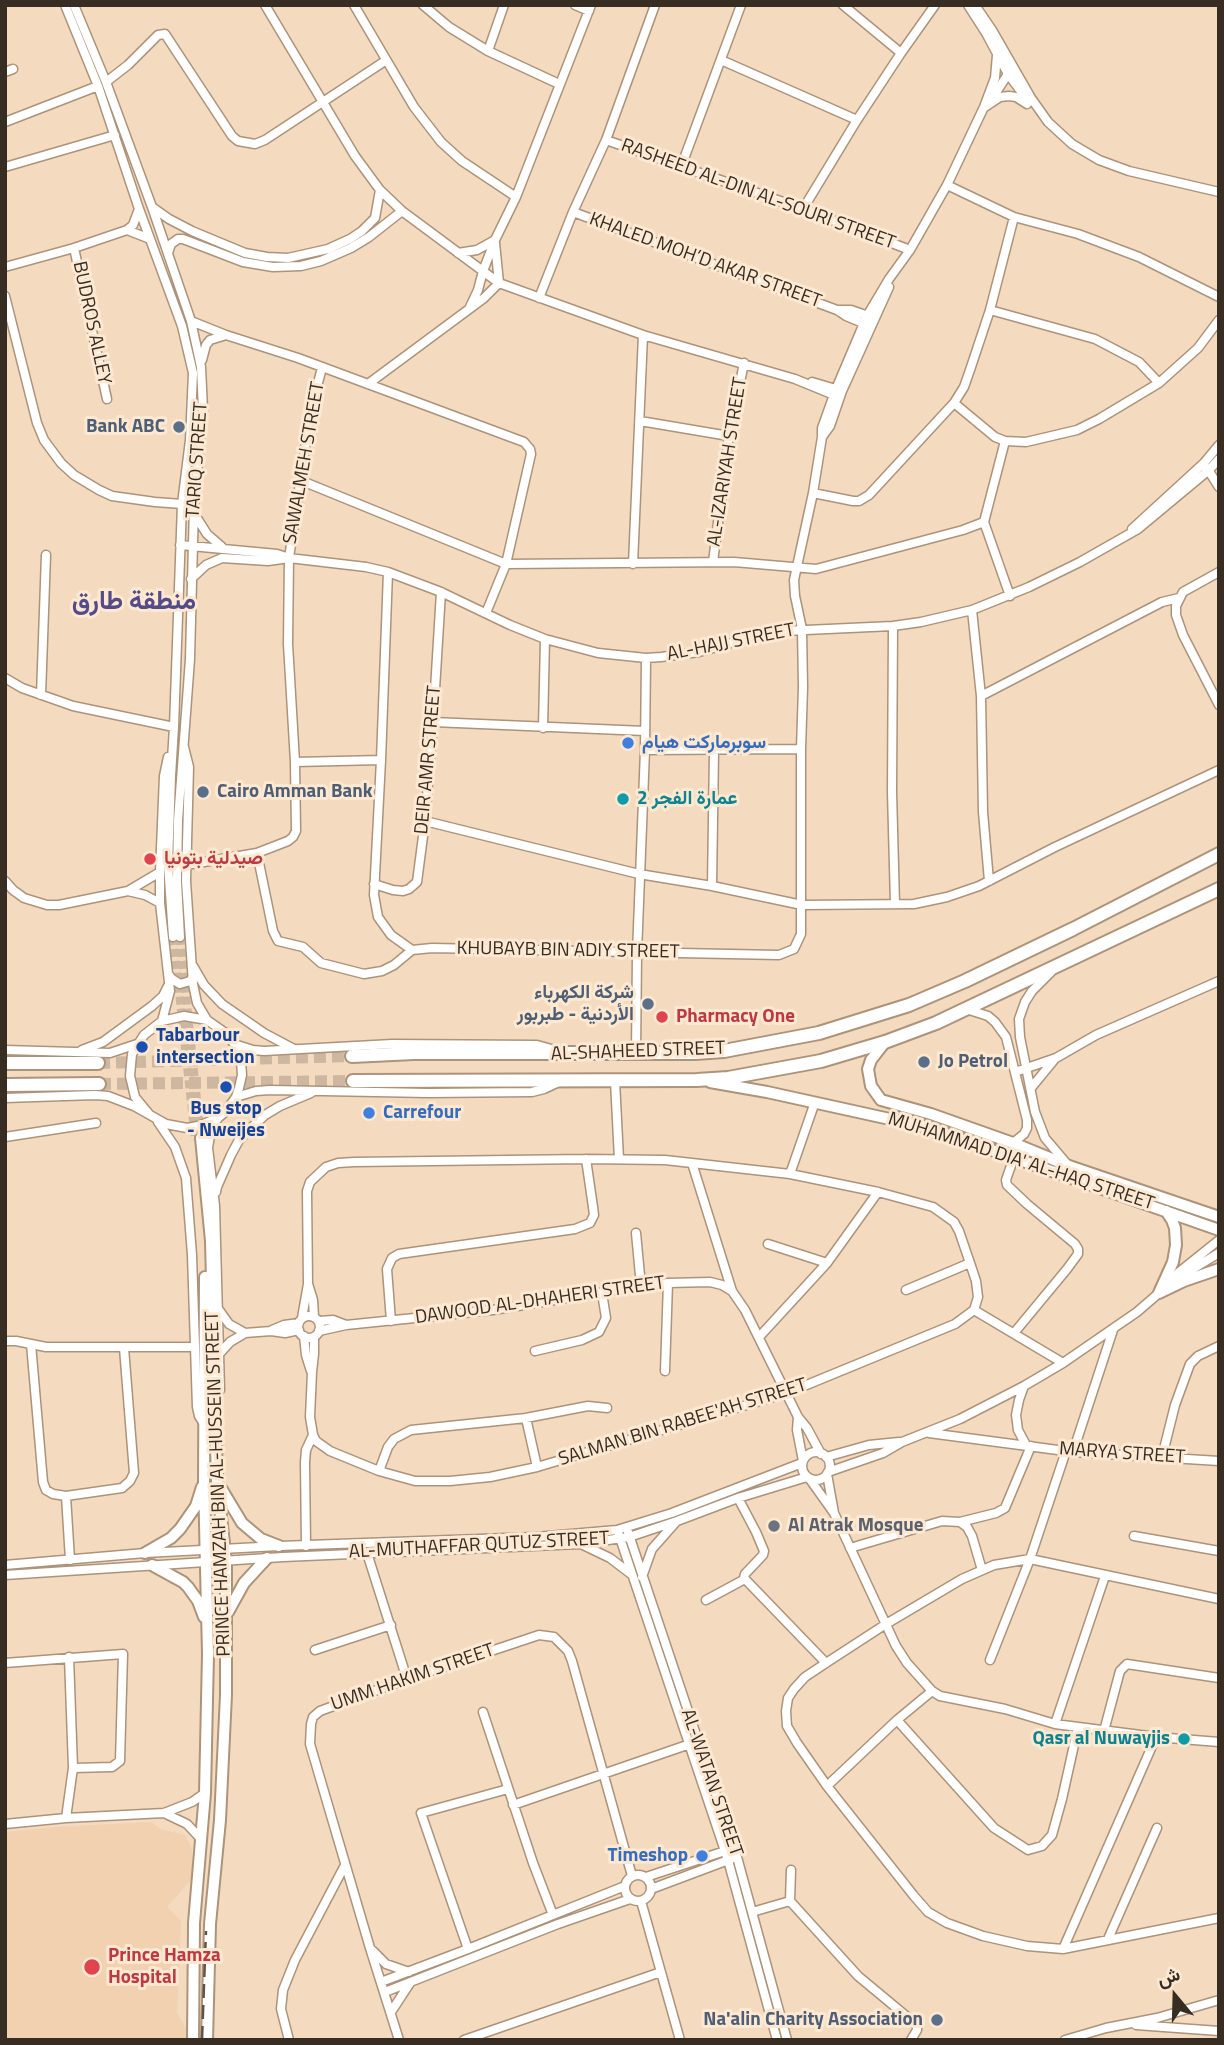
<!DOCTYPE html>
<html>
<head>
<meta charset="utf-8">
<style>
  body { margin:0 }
  #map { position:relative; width:1224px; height:2045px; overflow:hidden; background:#f4dabf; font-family:"Titillium Web",Vazirmatn,sans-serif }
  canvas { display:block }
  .frame { position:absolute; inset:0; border:7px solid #372d23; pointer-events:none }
  .north { position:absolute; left:1140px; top:1961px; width:70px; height:70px; -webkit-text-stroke:5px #fde8d2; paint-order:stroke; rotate:341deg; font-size:19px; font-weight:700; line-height:28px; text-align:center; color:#372d23 }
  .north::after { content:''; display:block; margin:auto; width:24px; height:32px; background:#372d23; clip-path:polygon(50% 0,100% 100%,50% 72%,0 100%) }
</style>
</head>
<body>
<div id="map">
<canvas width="1224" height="2045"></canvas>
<div class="frame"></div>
<div class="north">ش</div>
</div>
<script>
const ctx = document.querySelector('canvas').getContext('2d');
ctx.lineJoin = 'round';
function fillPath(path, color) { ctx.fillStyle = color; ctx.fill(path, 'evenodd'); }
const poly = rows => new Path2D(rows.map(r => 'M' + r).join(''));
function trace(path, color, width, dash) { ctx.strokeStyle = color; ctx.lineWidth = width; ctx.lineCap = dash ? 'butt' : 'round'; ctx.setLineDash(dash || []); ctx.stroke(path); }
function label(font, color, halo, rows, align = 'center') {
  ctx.font = font + ' "Titillium Web",Vazirmatn,sans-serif'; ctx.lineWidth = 6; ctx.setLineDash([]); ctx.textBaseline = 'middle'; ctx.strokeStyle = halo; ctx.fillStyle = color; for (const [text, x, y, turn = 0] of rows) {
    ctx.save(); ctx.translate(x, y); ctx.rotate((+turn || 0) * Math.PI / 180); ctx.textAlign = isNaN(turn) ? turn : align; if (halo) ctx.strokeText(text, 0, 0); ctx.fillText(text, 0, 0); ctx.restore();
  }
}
fillPath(poly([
  [151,1822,161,1829,185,1835,192,1849,192,1879,167,1907,181,1921,177,2013,187,2030,186,2040,5,2040,5,1832,56,1827]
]), '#f1d1b0');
trace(poly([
  [173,937,195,1140],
  [180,937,201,1138]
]), '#ceb7a0', 8, [8, 4]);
trace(poly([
  [98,1063,352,1056],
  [99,1084,353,1081]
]), '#ceb7a0', 12, [12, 6]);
const minor = poly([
  [65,5,98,86,139,209,182,326,193,373,190,440,182,504,174,727,171,776,168,864,173,937],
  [74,5,106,82,152,207,191,321,201,367,203,410,194,505,190,659,178,820,177,882,180,937],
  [265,5,355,156,380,190,402,211,499,283,643,335,795,379,839,397],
  [354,5,414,107,441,142,462,161,516,197],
  [423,5,449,27,488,51,559,84],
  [575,5,589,11],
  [843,5,901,53],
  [968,5,986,33,1008,74,1029,102],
  [975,5,992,30,1031,98,1048,122,1072,144,1099,160,1129,171,1219,192],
  [488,51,504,5],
  [721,60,857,120],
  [5,72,13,69],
  [106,82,128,65,158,35,165,34,232,136,238,141,255,144,265,140,385,61],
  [993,97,1008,74,1009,70],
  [985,107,1000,97,1009,96,1016,97,1027,104],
  [5,122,98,86],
  [606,140,803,209,910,250],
  [5,167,115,135],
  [681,167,741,5],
  [947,185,1014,217,1078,234,1139,257,1219,297],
  [152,207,169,219,192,231,245,253,267,257,288,258,328,249,350,239,362,231,375,218,380,190],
  [803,209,857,120,901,53,935,5],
  [573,212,837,310,846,316,870,326],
  [127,230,150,239],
  [74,248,107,399],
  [168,253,171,244,178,239,183,239,243,262,273,267,301,266,321,261,351,248,369,237,402,211],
  [458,253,477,250,495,240],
  [5,267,74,248,127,230,133,225,139,209],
  [5,296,37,423,44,440,61,463,74,475,99,490,112,496,155,502,182,504],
  [539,298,573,212,606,140,655,5],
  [469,309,478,290,483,271,495,240,516,197,591,5],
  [837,310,851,310,871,317],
  [990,310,1095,339,1139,362,1159,383],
  [191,321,226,335,298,358,524,442,530,449,531,454,506,564,486,613],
  [202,360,206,345,210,340,223,336],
  [812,382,839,390],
  [368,384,484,298,499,283,495,243],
  [954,403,995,437,1005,441,1026,442,1077,430,1099,419,1159,383,1198,348,1219,320],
  [640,421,729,436],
  [822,437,830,426,842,391,889,287],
  [1207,468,1219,487],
  [302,481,506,564,734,562,816,569,963,530,984,522,1005,441],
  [813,493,853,501,859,501,869,495,954,403,964,387,970,370,990,310,1014,217],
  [195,515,207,534,222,547],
  [984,522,1010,596],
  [1132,529,1204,463,1219,445],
  [180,545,277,554,289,558,366,567,388,572,441,592,510,625,545,639,598,653,646,658,661,657,699,652,749,638,784,631,893,626,921,622,972,610,1029,587,1080,562,1138,529,1209,470,1219,459],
  [713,562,729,436,744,363],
  [633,564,643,335],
  [388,572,381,760,374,895,378,917,391,935,412,950,432,948,779,955,794,949,801,934,801,749,803,687,802,629,795,596,794,580,813,493,822,437,822,428,836,389,867,316,889,279,910,250,947,185,984,107,995,78,997,55],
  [1219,572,1183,592,1176,606,1176,615,1183,635,1219,705],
  [191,579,206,565,222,558,268,561,289,558],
  [972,610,981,696,983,812,989,881],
  [893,626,892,792,895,904],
  [5,678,22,688,73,706,174,727],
  [41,695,46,555],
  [981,696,1162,602,1179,598],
  [433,722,645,731],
  [543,728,545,639],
  [184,747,189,767,186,881,193,984,197,1003,207,1020],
  [645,750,801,749],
  [295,762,381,760],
  [425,821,639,874,712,886,802,905,914,904,947,897,979,886,1055,847,1219,770],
  [257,853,273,931,278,941,303,947,321,963,364,974,382,971,394,965,412,950],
  [186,865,257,853,288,841,293,837,296,831,295,762,288,644,289,558,311,408,322,368],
  [5,881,13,890,24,898,47,905,59,905,128,891,160,872],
  [374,884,393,890,403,891,409,889,417,882,425,821,433,722,441,592],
  [712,886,714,751],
  [128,891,145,895,160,903],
  [193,966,204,985,222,1004,264,1033,294,1049],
  [1051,972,1032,991,1025,1002,1019,1019,1020,1037,1035,1112,1045,1138,1067,1164],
  [169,975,172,979,180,984,190,981,193,977],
  [966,1009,988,1016,995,1022,1006,1037,1027,1120,1027,1128,1024,1134,1013,1143],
  [162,1021,170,991,160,903,160,872,164,776,168,757],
  [234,1044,253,1050,264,1051,392,1044,537,1045,555,1050],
  [5,1050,110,1053,137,1044],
  [82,1050,103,1042,152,1006,163,996,168,986],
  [636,1054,637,953,645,750,646,658],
  [1015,1072,1056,1058,1096,1035,1219,981],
  [615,1081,619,1159],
  [1031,1088,1054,1060],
  [236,1097,256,1091,270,1090,428,1093,532,1092,544,1089,559,1082],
  [5,1098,95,1095,108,1096,134,1106,166,1124,187,1128,198,1126,218,1118,225,1112,236,1097,239,1088,242,1075,241,1061,234,1044,227,1034,207,1020,184,1016,162,1021,144,1035,132,1054,130,1076,135,1097,149,1114],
  [218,1118,211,1129,208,1148,215,1206,220,1390],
  [158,1122,175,1147,186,1178,192,1255,197,1407,199,1416,204,1424],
  [5,1137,96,1123],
  [1014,1157,1006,1180,1007,1185,1027,1204,1075,1244,1078,1249,1078,1254,1067,1269,1014,1333],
  [692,1163,732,1291],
  [790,1174,815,1102],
  [216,1192,217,1187,231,1155,239,1140,252,1127,265,1115,280,1106,311,1093],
  [636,1233,641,1286],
  [768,1244,827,1263],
  [1176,1279,1219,1253],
  [308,1284,313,1300,314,1317],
  [906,1290,970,1263],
  [219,1310,229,1324,245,1333],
  [974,1310,1063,1363],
  '298 1327a11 11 0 1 1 22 0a11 11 0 1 1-22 0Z',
  [302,1318,308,1284,307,1191,310,1182,326,1167,338,1163,354,1162,586,1159,665,1160,790,1174,878,1192,933,1207,954,1222,959,1231,970,1263,976,1281,978,1297,974,1310,955,1324,787,1393,537,1467,490,1477,450,1481,415,1481,379,1471,330,1451,316,1441,313,1435,310,1417,312,1372,314,1354,314,1337],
  [319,1321,333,1320,346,1325],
  [391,1321,387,1269,392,1258,399,1254,575,1229,590,1223,594,1215,593,1207,586,1159],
  [272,1330,284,1325,299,1323],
  [319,1331,346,1325,493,1310,641,1286,668,1283,710,1282,722,1285,732,1291,745,1310,798,1417,807,1428,821,1454],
  [304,1336,306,1355,311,1371],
  [760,1336,827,1263,878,1192],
  [5,1341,16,1341,46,1347,195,1347],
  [31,1344,43,1482,46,1490,53,1494,66,1496,122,1488,130,1481,134,1473,124,1348],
  [535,1351,582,1340,599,1332,606,1318,602,1293],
  [220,1353,230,1342,245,1333,271,1331,285,1333,299,1330],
  [665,1371,668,1283],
  [1024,1386,1019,1400,1016,1415,1018,1430,1026,1445],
  [798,1417,797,1430,803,1461],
  [526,1418,537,1467],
  [929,1433,1073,1452,1219,1461],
  [1073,1452,1113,1330],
  '802 1466a14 14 0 1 1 28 0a14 14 0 1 1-28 0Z',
  [826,1457,869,1445,899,1442],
  [1162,1457,1175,1405,1190,1364,1198,1356,1219,1346],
  [379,1471,388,1447,394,1439,411,1430,526,1418,588,1406,607,1408],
  [828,1472,883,1453,902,1442,960,1419,1024,1386,1063,1363,1137,1312,1159,1293,1179,1272,1219,1240],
  [827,1474,834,1513],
  [809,1478,834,1513,896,1646,907,1663,932,1691,940,1696,1005,1709,1055,1724,1156,1737,1219,1742],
  [66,1496,70,1560],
  [738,1498,756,1532,764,1551,763,1555,745,1574,744,1578,826,1663],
  [960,1522,996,1513,1005,1508,1031,1446],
  [628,1532,737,1857,787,2040],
  [619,1535,728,1860,777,2040],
  [1134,1536,1219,1551],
  [583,1545,610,1558,631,1574],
  [306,1546,305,1462,306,1450,313,1435],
  [850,1548,942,1521,960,1522,967,1527,972,1536,982,1570],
  [367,1553,407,1679],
  [5,1565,145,1553,279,1546,536,1537,617,1530,672,1513,802,1463],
  [5,1575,283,1557,580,1544,629,1537,677,1521,738,1498,807,1477],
  [642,1577,652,1549,675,1523],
  [1219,1599,1030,1559,994,1565,962,1579,886,1624,826,1663,805,1677,794,1689,788,1698,786,1711,787,1726,797,1743,827,1786,914,1896,928,1912,947,1923,983,1936,1027,1946,1063,1949,1219,1918],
  [706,1600,745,1579],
  [315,1650,391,1625],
  [990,1660,1030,1559,1066,1451],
  [5,1663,123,1654,120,1761,112,1767,73,1768],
  [483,1712,533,1863,553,1915],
  [897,1720,994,1828,1028,1850,1042,1846,1052,1835,1062,1799,1078,1727],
  [1055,1724,1105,1576],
  [1104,1731,1120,1671,1127,1664,1219,1678],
  [827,1786,897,1720,932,1691],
  [513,1805,690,1744],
  [164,1813,187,1824,201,1839],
  [66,1818,73,1768,69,1657],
  [5,1824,66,1818,164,1813,192,1802,205,1793],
  [791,1870,790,1901,858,1976,917,2025,917,2030,911,2040],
  '625 1888a13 13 0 1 1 26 0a13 13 0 1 1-26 0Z',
  [646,1877,728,1850],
  [651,1889,731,1859],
  [641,1901,680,2040],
  [752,1912,790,1901],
  [1108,1939,1157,1828],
  [468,1949,421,1813,508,1789],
  [1063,1949,1156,1737],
  [373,1951,386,1964,409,1972],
  [381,1982,468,1949,625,1886],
  [385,1992,558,1924,630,1899],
  [391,2012,410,1983],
  [1136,2025,1219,2031],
  [289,2040,281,2009,283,1990,295,1960,345,1865],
  [399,2040,370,1948,310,1744,311,1724,313,1717,320,1711,407,1679,539,1635,554,1637,568,1651,572,1661,632,1876],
  [464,2040,661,1972],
  [1065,2040,1106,2028,1157,2018,1219,2000]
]);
const major = poly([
  [885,1042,871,1060,868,1069,871,1086,881,1100,931,1114,1013,1143,1069,1166,1219,1217],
  [710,1082,767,1092,926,1127,1219,1230],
  [201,1138,211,1241,217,1481,226,1561,226,1695,220,1820,210,1924,207,2040],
  [1159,1293,1173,1262,1176,1245,1175,1228,1172,1220,1166,1211],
  [1159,1293,1184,1281,1219,1269],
  [221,1488,242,1523,261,1539,279,1546],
  [145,1553,171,1538,180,1529,196,1506,202,1487],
  [152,1565,183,1582,188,1587,198,1601,204,1617],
  [228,1612,244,1583,267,1558],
  [193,2040,194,1923,205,1793,208,1654,204,1481,205,1277]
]);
const highway = poly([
  [352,1056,414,1053,695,1053,724,1051,819,1033,909,1005,965,981,1073,929,1219,854],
  [5,1063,98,1063],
  [353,1081,697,1080,728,1078,821,1061,885,1042,936,1023,1219,889],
  [5,1085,99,1084]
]);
trace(minor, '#ac937a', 11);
trace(major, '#ac937a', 14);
trace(highway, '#ac937a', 16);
trace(minor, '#fff', 8);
trace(major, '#fff', 10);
trace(highway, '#fff', 12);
trace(poly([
  [202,2040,206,1931]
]), '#605345', 2.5, [14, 7]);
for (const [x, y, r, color] of [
  [179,427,7,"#5c6f8a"],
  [628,743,7,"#3f7fe0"],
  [203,792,7,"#5c6f8a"],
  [623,799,7,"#0f9aa8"],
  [150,859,7,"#e0444e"],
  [648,1004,7,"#5c6f8a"],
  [662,1017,7,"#e0444e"],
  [142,1047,7,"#1a4fb4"],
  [924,1062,7,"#5c6f8a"],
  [226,1087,7,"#1a4fb4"],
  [369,1113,7,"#3f7fe0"],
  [774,1526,7,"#6b7280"],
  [1184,1739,7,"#0f9aa8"],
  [702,1856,7,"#3f7fe0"],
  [92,1967,9,"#e0444e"],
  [937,2020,7,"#5c6f8a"]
]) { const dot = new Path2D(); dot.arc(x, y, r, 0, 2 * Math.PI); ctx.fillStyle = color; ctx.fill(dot); trace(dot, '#fde8d2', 2.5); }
label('19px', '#372d23', '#fde8d2', [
  ["RASHEED AL-DIN AL-SOURI STREET",758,195,20],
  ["KHALED MOH’D AKAR STREET",705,261,20],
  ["BUDROS ALLEY",91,323,78],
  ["TARIQ STREET",198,460,-86],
  ["AL-IZARIYAH STREET",728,462,-81],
  ["SAWALMEH STREET",305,463,-80],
  ["AL-HAJJ STREET",731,643,-11],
  ["DEIR AMR STREET",429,760,-85],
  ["KHUBAYB BIN ADIY STREET",568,951,1],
  ["AL-SHAHEED STREET",638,1052,-2],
  ["MUHAMMAD DIA' AL-HAQ STREET",1021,1162,18],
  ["DAWOOD AL-DHAHERI STREET",540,1301,-8],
  ["SALMAN BIN RABEE'AH STREET",683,1423,-17],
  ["MARYA STREET",1122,1454,4],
  ["PRINCE HAMZAH BIN AL-HUSSEIN STREET",219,1484,-92],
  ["AL-MUTHAFFAR QUTUZ STREET",479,1546,-3],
  ["UMM HAKIM STREET",413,1678,-19],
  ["AL-WATAN STREET",711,1783,71]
]);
label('bold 19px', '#4e5e75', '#fde8d2', [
  ["Bank ABC",165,427],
  ["Cairo Amman Bank",217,792,"left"],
  ["شركة الكهرباء",634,993],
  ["الأردنية - طبربور",634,1015],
  ["Jo Petrol",938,1062,"left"],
  ["Na'alin Charity Association",923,2020]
], 'right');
label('bold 19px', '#366cbe', '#fde8d2', [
  ["سوبرماركت هيام",642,743],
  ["Carrefour",383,1113],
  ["Timeshop",688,1856,"right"]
], 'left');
label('bold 19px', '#0d838f', '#fde8d2', [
  ["عمارة الفجر 2",637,799],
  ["Qasr al Nuwayjis",1170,1739,"right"]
], 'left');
label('bold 19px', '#be3a42', '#fde8d2', [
  ["صيدلية بتونيا",164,859],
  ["Pharmacy One",676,1017],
  ["Prince Hamza",108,1956],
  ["Hospital",108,1978]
], 'left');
label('bold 19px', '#164399', '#fde8d2', [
  ["Tabarbour",156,1036],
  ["intersection",156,1058],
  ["Bus stop",226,1109,"center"],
  ["- Nweijes",226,1131,"center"]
], 'left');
label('bold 19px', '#5b616d', '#fde8d2', [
  ["Al Atrak Mosque",788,1526]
], 'left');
label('bold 26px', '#544b89', '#fde8d2', [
  ["منطقة طارق",134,603]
]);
</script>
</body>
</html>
